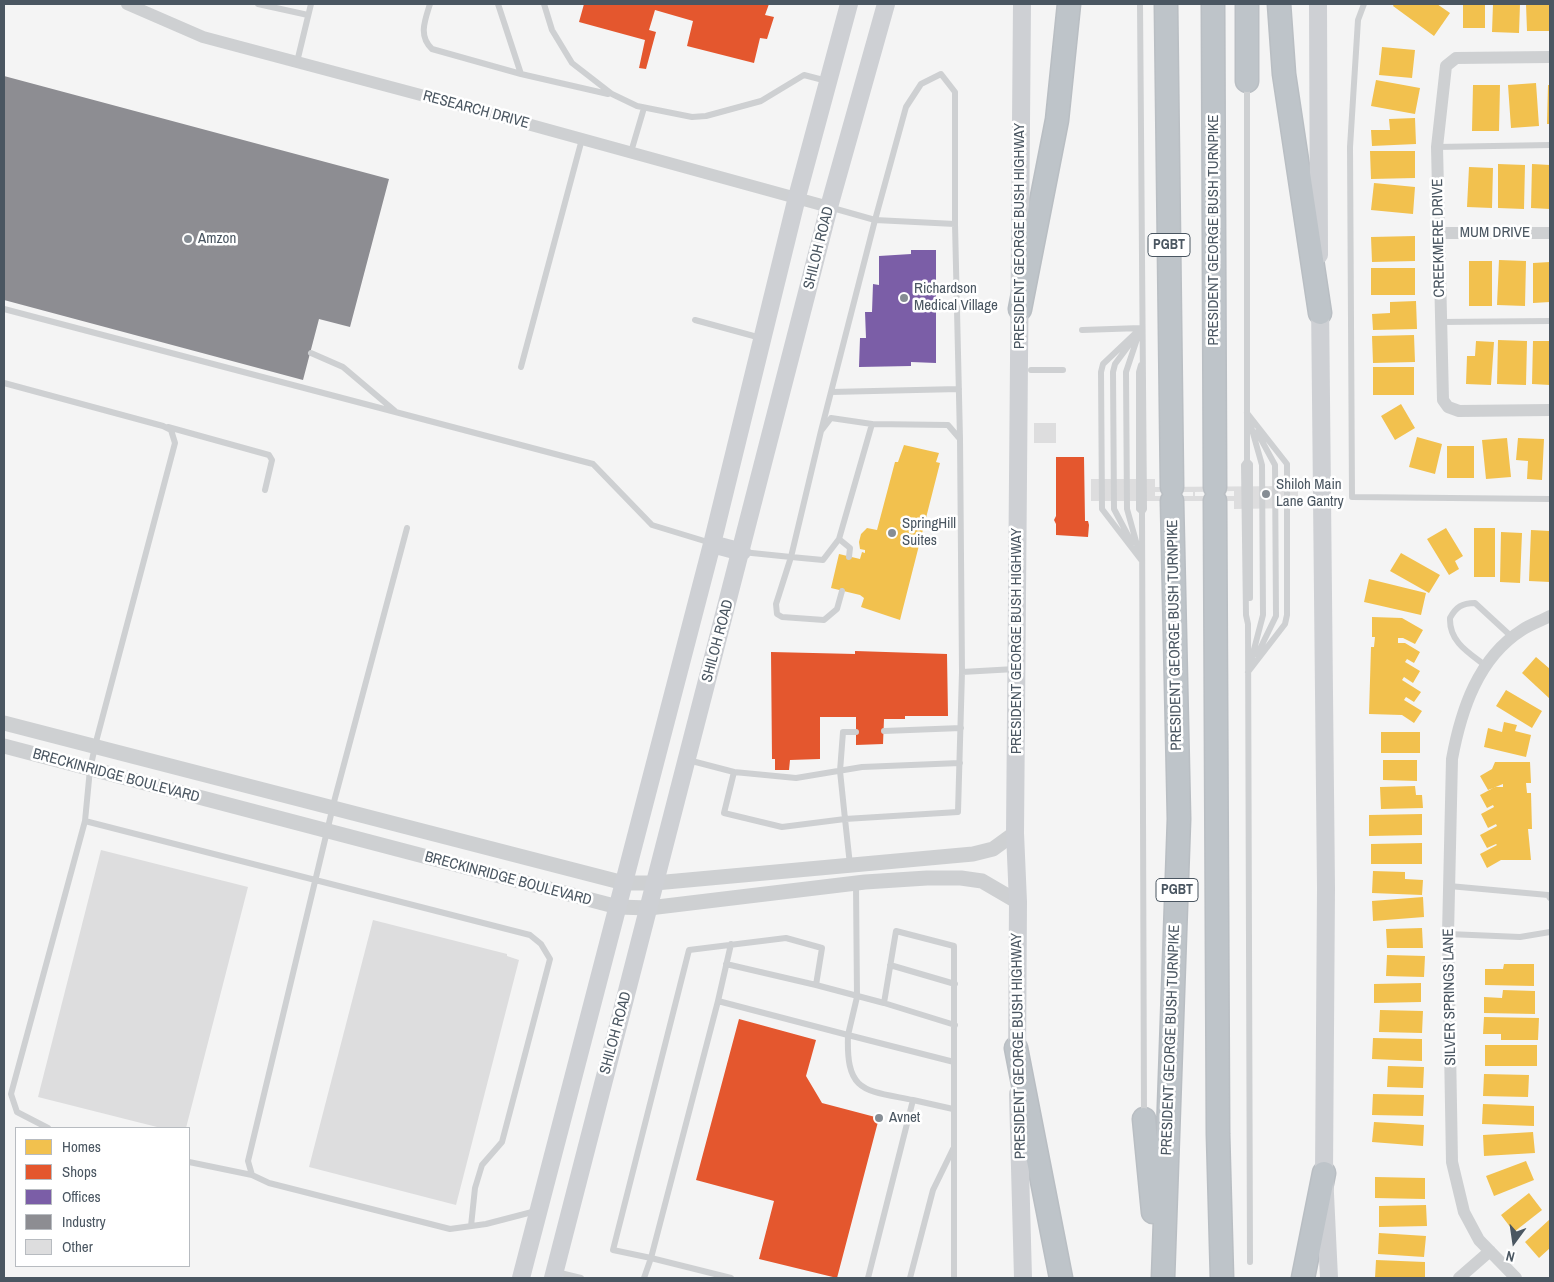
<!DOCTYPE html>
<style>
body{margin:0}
#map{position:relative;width:1554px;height:1282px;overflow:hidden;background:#f4f4f4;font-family:"Archivo Narrow",sans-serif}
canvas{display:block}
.frame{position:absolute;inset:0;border:5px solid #4a5661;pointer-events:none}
.legend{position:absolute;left:15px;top:1127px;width:175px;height:140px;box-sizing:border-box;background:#fff;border:1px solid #b7bbc0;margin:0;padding:6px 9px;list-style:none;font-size:15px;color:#4a5661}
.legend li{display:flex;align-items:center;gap:10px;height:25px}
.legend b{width:25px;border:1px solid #b7bbc0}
.north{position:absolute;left:1489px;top:1217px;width:50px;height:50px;-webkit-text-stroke:4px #fff;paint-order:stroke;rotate:194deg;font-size:14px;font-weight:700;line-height:20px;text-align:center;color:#4a5661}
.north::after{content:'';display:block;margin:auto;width:18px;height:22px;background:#4a5661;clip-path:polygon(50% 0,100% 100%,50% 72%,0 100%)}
</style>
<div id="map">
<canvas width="1554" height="1282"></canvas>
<div class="frame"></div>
<ul class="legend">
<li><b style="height:14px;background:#f2c14e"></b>Homes</li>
<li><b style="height:14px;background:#e4572e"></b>Shops</li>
<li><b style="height:14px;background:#7b5ea7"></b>Offices</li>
<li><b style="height:14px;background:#8d8d92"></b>Industry</li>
<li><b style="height:14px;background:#ddddde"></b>Other</li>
</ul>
<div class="north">N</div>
</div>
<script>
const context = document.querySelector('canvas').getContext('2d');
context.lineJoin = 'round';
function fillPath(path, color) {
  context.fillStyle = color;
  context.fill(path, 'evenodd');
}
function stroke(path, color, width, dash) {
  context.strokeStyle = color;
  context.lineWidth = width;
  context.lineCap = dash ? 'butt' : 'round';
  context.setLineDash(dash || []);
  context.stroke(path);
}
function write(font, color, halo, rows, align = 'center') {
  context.font = font + ' "Archivo Narrow",sans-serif';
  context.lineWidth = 5;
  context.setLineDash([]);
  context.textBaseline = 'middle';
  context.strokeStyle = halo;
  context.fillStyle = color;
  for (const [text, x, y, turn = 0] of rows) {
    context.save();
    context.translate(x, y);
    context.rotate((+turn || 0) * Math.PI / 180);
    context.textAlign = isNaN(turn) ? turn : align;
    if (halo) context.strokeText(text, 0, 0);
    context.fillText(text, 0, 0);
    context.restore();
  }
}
fillPath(new Path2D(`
 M1394,4H1437L1450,13L1434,36L1393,6Z
 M1463,4H1485V28H1463Z
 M1493,4H1520L1519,33L1492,32Z
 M1526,4H1550V31H1527Z
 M1382,47L1415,50L1412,78L1379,75Z
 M1376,80L1420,88L1415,114L1371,106Z
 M1536,83L1539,126L1511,128L1508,85Z
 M1473,85H1500L1499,131H1472Z
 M1548,85H1550V124H1547Z
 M1415,118L1416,144L1372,146L1371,130H1390L1389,119Z
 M1370,151H1415V178L1371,179Z
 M1498,164L1525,165L1524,209L1498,208Z
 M1532,164L1550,165V209L1531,208Z
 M1469,167L1493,168L1492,208L1467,207Z
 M1374,183L1415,187L1413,214L1371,210Z
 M1415,236V261L1372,262L1371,237Z
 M1499,260L1526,261L1525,306L1497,305Z
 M1469,261H1492V306H1469Z
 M1550,262V302L1533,303V263Z
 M1371,268H1415V295H1371Z
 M1416,301L1417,329L1373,330L1372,314L1390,313V302Z
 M1414,335L1415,362L1373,363L1372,336Z
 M1498,340L1527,341L1526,385L1497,384Z
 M1476,341L1494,342L1491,385L1466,384L1467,356H1475Z
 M1533,341H1550V385L1532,384Z
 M1373,367H1414V395H1373Z
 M1401,404L1415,428L1395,440L1381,416Z
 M1417,437L1442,444L1435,474L1409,467Z
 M1507,438L1511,477L1486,479L1482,440Z
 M1518,438L1544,439L1542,480L1527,479L1528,461L1516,460Z
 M904,445L939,453L936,462L940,463L900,620L861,607L864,598L860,595L831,588L839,554L860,559L862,552L865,553V550L860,549L859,542L861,534L867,528L877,530L895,462H898Z
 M1447,446H1474V478H1447Z
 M1446,528L1463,556L1455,561L1459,569L1449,575L1427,539Z
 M1474,528H1495V577H1474Z
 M1531,530L1550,531V582L1529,581Z
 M1501,532L1522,533L1520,583L1500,582Z
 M1401,553L1440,575L1429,593L1390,571Z
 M1369,579L1426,593L1421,615L1364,602Z
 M1372,617L1402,618L1423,630L1415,644L1403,638H1398V643H1405L1420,652L1414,663L1407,659L1405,662L1420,671L1413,683L1404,677L1402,680L1421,692L1414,702L1406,697L1404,700L1422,711L1414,723L1402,715L1369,714L1371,647H1374L1375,637H1372Z
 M1536,657L1550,669V699L1522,673Z
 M1506,690L1542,711L1532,728L1496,706Z
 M1504,722L1517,725L1515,731L1531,735L1526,757L1484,747L1488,728L1502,732Z
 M1381,732H1420V753H1381Z
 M1383,760H1417V781L1383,780Z
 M1495,762H1530L1531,783H1526L1527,793H1531L1532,829H1528L1531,860H1501L1487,868L1480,854L1497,845L1496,844L1487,848L1480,835L1497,826L1496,824L1488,828L1481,814L1494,807L1493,805L1487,808L1480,795L1495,787H1503V784L1488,790L1480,776L1492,769Z
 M1415,786L1416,795H1422L1423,808L1381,809L1380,787Z
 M1422,814V835L1369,836V815Z
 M1422,843V864H1371V844Z
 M1373,871L1405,872V879L1423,880L1422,895L1372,893Z
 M1423,897L1424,917L1373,921L1372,901Z
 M1422,928L1423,948H1387L1386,929Z
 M1387,955L1425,956L1424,977L1386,976Z
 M1504,964H1534V986L1485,985V969H1503Z
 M1421,983V1002L1374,1003V984Z
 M1503,990L1535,991V1014L1484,1013V997L1502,998Z
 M1380,1010L1423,1011L1422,1033L1379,1032Z
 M1484,1017L1539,1018L1538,1040H1501V1034H1483Z
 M1373,1038L1422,1039V1061L1372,1059Z
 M1485,1045H1537V1066H1485Z
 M1388,1066L1424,1067L1423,1088L1387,1087Z
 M1484,1074L1529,1075L1528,1097L1483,1096Z
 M1373,1094L1424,1095L1423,1116L1372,1115Z
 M1483,1104L1534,1106V1126L1482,1124Z
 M1374,1122L1424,1125L1423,1146L1372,1142Z
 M1533,1132L1535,1153L1484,1156L1483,1135Z
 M1526,1161L1534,1180L1494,1196L1486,1176Z
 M1375,1177L1425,1178V1199L1375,1198Z
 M1529,1193L1542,1210L1514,1232L1501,1215Z
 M1426,1205L1427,1226L1379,1227V1206Z
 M1550,1219V1248L1539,1258L1525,1242Z
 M1379,1233L1426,1236L1424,1257L1378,1254Z
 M1376,1260L1425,1262V1278H1375Z`), '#f2c14e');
fillPath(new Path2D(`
 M584,4H769L765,15L774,17L767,39L760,38L754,63L687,46L693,21L655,10L649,30L656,32L646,69L639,68L645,40L579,22Z
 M1056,457H1084L1085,521H1088L1089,525L1088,537L1056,535V524L1054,520L1056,516Z
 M855,651L947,654L948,716H905V719H884L883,744L856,745V717H820V759L790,760L789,770H775V759H772L771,652L855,654Z
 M739,1019L816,1040L806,1076L822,1103L879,1118L837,1278L759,1259L774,1201L696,1180Z`), '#e4572e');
fillPath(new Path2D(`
 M911,250H936V363L911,362V366L859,367L860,338H866L865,312H872L873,284L879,285V256L911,254Z`), '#7b5ea7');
fillPath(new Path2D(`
 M4,76L389,179L350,327L319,319L303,380L4,300Z`), '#8d8d92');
fillPath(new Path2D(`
 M1034,423H1056V443H1034Z
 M1091,479H1155V487L1298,486V508L1234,509V501H1091ZM1234,491V496H1195V492ZM1155,492H1193V496H1155Z
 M101,850L248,887L186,1128H161L38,1097Z
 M373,920L507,954V956L519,960L456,1205L309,1167Z`), '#ddddde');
const motorway = new Path2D(`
 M1166,4L1172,487
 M1213,4L1215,487
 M1279,4L1284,74L1320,313
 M1247,81V4
 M1020,309L1057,120L1069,4
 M1215,501L1218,1134L1222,1278
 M1016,1048L1061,1278
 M1144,1119L1153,1212
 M1163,1278L1179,819L1172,501
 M1303,1278L1324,1173`);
stroke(motorway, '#b9bec3', 25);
stroke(new Path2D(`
 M258,4L308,15
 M430,4C425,20 418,36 432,49L521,74L608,94
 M498,4L521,74
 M544,4L552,30L572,63L612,94L637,106L692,117L706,116L761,101L804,75L827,81
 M1140,4L1144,509L1142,512L1144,1116
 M1364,4L1358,20L1350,147L1352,497L1550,499
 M297,62L311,4
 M1247,85V461L1244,465L1246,615L1248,624L1250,1262
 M1437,147L1550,145
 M631,152L644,108
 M955,224L960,439
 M4,309L593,464L652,525L711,543
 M695,320L761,338
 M1440,322L1550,321
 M1141,328L1103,364L1101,372L1102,509L1142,561
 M1082,330L1141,328
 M1139,333L1126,372L1127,509L1139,552
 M1132,341L1115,364L1113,372L1114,509L1132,543
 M311,353L343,367L395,411
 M1141,365L1139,372V509L1142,512
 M521,367L582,139
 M1031,370H1063
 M4,383L163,426L171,430L175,443L97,738L90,769L85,821L11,1094L17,1112L48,1128
 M831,392L959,389
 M1247,413L1287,464V615L1285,624L1248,672
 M1249,419L1262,465L1263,615L1251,661
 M168,427L269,455L272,460L265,490
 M821,431L875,220L906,107L921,84L941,74L955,92V224L875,220L829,207
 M1247,461L1250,464V598
 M407,528L335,798L248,1161L252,1175L269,1183L450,1229L486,1224L536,1211
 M839,539L850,548L849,557
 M742,552L791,557L821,431L831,418L872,424L948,425L960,439L962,672
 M842,591L837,609L824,620L782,617L777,614L776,604L791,557L823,560L839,539L872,424
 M1257,655L1276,616L1275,465L1257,432
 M1486,666C1469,653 1449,642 1450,618C1456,607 1462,603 1475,603L1513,638
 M884,731L961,728
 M688,760L734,772L724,813L782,827L845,819L840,771L843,732H856
 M734,772L796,778L862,767L960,763
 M85,821L530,935L541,944L550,959L502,1142L482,1165L475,1188L471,1226
 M850,865L845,819L958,812L962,672L1015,669
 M1449,886L1548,895L1550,898
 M1448,934L1520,937L1550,932
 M726,964L816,985
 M890,965L955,984
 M718,1001L731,944
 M884,1003L955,1025
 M913,1100C864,1090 846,1093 848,1035L954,1062
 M189,1162L252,1175
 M556,1272L581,1278
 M644,1278L651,1258L613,1250L689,950L786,938L822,948L816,985L884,1003L896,931L954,946V1278
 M731,1278L651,1258L718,1001L848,1035L857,997L856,885
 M868,1278L913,1100L953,1109
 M910,1278L933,1190L953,1149`), '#ced0d2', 6);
stroke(new Path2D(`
 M127,4L203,37L462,106L829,207
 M1550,57L1456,58L1446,66L1437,147L1443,400L1448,407L1459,411L1550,410
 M1440,233H1550
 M1459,1278L1490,1251
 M1516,1278L1479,1240L1464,1212L1452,1162L1448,934L1452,759C1461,710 1478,658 1522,630C1531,624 1541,621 1550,616`), '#ced0d2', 12);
stroke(new Path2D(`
 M4,723L624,883H655L973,854L993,849L1015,833
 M4,746L618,907L649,908L865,882L927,878H961L982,881L1018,902`), '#ced0d2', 15);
stroke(new Path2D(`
 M1318,4L1319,255
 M1320,301L1326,888L1324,1173L1329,1278
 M712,544L742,552
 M1017,1060L1018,902L1015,833L1022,4
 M1018,1094L1023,1278
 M521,1278L712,544L797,197L849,4
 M553,1278L829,207L886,4`), '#ced0d4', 18);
stroke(motorway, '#bec4c9', 22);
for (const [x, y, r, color] of [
 [188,239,5,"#868d94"],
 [904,298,5,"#868d94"],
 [1266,494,5,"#868d94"],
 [892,533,5,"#868d94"],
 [879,1118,5,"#868d94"]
]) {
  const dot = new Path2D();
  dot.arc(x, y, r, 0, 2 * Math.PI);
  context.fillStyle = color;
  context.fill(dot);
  stroke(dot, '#fff', 2);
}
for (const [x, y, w] of [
 [1169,245,42],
 [1177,890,42]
]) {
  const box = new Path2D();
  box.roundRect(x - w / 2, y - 11.5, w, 23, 4);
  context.fillStyle = '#fff';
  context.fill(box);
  stroke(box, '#4a5661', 1);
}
write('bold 14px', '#4a5661', null, [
 ["PGBT",1169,245],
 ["PGBT",1177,890]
]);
write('15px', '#4a5661', '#fff', [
 ["RESEARCH DRIVE",476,110,15],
 ["PRESIDENT GEORGE BUSH TURNPIKE",1214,230,-90],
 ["MUM DRIVE",1495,233],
 ["PRESIDENT GEORGE BUSH HIGHWAY",1020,236,-90],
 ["CREEKMERE DRIVE",1439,238,-91],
 ["SHILOH ROAD",819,248,-76],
 ["PRESIDENT GEORGE BUSH TURNPIKE",1175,635,-91],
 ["SHILOH ROAD",718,641,-75],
 ["PRESIDENT GEORGE BUSH HIGHWAY",1017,641,-90],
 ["BRECKINRIDGE BOULEVARD",116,776,15],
 ["BRECKINRIDGE BOULEVARD",508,879,15],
 ["SILVER SPRINGS LANE",1450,997,-91],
 ["SHILOH ROAD",616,1033,-75],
 ["PRESIDENT GEORGE BUSH TURNPIKE",1171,1040,-88],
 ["PRESIDENT GEORGE BUSH HIGHWAY",1019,1046,-91]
]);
write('15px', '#4a5661', '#fff', [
 ["Amzon",198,239],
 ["Richardson",914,289],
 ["Medical Village",914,306],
 ["Shiloh Main",1276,485],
 ["Lane Gantry",1276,502],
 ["SpringHill",902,524],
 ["Suites",902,541],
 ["Avnet",889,1118]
], 'left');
</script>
